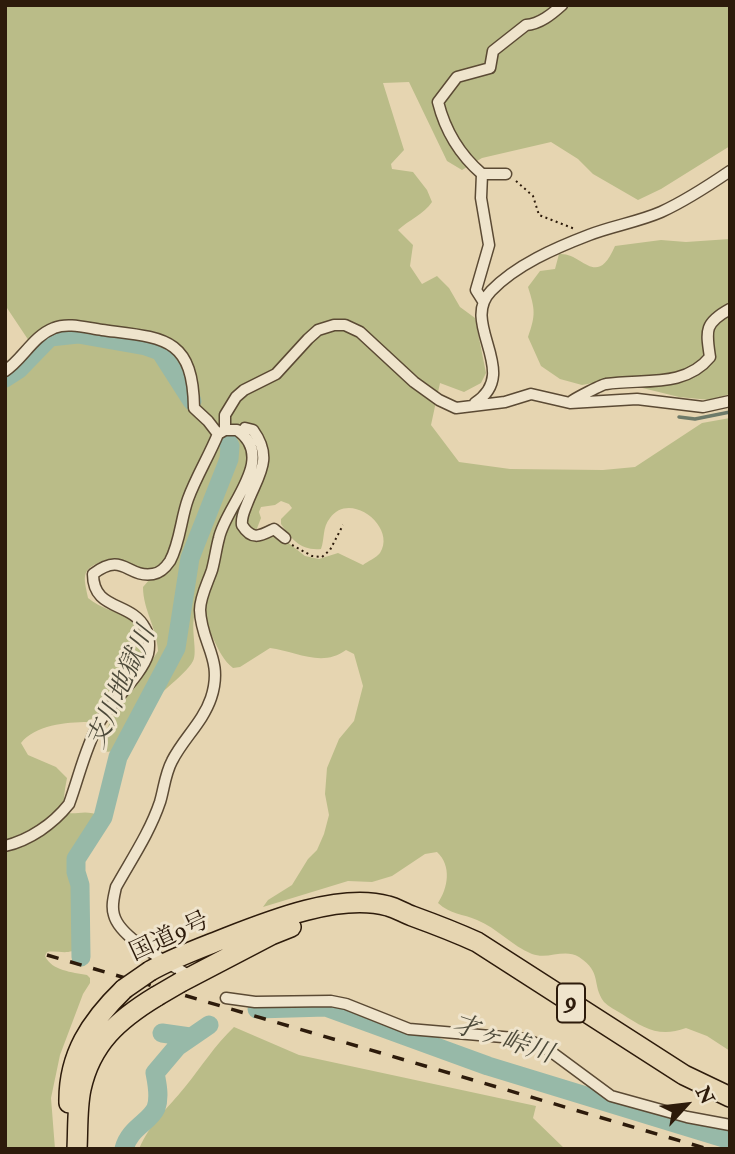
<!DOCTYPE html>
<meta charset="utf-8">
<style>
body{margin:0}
#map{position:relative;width:735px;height:1154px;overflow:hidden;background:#e6d5b1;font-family:"IM FELL Double Pica",serif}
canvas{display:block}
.frame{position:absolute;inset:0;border:7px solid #2d1b0b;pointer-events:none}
.north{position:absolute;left:651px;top:1070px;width:70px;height:70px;-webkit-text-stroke:5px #efe4cc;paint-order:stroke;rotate:63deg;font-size:19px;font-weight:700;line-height:28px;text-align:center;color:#2d1b0b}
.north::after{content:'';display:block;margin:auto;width:24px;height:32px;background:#2d1b0b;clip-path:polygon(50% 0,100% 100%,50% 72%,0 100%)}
</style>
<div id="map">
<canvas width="735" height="1154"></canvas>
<div class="frame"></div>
<div class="north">N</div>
</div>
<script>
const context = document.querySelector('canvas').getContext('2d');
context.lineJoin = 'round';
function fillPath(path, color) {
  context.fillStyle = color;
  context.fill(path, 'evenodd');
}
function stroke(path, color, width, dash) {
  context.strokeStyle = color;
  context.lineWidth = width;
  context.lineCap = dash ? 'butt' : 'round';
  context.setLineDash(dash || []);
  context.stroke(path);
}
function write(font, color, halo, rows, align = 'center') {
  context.font = font + ' "IM FELL Double Pica","Noto Serif JP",serif';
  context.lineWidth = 6;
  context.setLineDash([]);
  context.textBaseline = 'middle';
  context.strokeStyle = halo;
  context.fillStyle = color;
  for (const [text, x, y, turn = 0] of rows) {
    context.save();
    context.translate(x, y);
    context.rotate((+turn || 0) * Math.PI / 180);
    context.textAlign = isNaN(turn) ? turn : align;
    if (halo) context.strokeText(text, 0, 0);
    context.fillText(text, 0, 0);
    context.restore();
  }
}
fillPath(new Path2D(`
 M5,5H730V146L661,189L638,200L593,174L578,159L551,142L482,158L462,170L447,161L409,82L383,83L404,150L391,164L392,169L413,172L427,190L432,202C424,214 409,220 398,230L413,245L410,266L422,284L437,276L449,288L460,307L475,318L486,373L481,383L464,392L440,383L431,425L459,462L510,469L603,470L635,467L702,423L730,418V1051L707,1036L686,1028C659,1038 644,1028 622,1014C616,1010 609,1007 604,1002C591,984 603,973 579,957C564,948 548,960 532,954C512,946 497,928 477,920C463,914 450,914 438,903C448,888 452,866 437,852L425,854L392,876L372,882L348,881L263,907L268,900L292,885L308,859L317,850L324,834L329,815L325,794L327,768L339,739L354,721L363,686L354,654L346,650C322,668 295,651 270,648L240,667L233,668C214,653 214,627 195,613C190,628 198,652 193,661C185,676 151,699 138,716C128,728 123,757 103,751C100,721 142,678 158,651C157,628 143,610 143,587L150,579C136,563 116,553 96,564C91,566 86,570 85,576C84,582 87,592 88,598C102,609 113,610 128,618C139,625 146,637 143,651C141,660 105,702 97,714L88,722C66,722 35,725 21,743L28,755L56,767L67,778C56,834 76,803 100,816L71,863L77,887L78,947C70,956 58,950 47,952L45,956C52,971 72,972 87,975L90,978V983L83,994L60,1055L51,1098L55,1149H5V385C17,379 33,366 37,353L5,305ZM281,501L289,504L292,508L281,519V524C291,539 301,551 321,549C325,538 322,528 330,518C350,490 397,527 380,553C376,558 368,561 363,565L338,553L319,559L305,556L277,534L256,531L261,518L259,512L261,507L275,505Z
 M730,239V394L710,400L679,397L610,380L582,385L560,379L541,366L528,337C536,315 535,309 528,287L540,271L555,269L559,254C583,252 596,290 615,246L661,240L686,242Z
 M234,1027L299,1055L536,1106L533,1118L565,1149H139C150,1123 168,1108 185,1087C202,1066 215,1045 234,1027Z`), '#babc88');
stroke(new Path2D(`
 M679,417L695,419L730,412`), '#6d7a69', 3.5);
stroke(new Path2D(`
 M5,378L19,369L50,337L78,334L146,346L160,351L192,401
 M81,957L80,885L76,872V859L103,817L118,757L176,648L190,558L229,459L230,446L226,439
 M257,1009L326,1007L488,1066L730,1140
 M162,1033L190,1037
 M124,1149C129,1128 150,1122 156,1108C160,1097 157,1083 155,1073L177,1047L209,1025`), '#97b9a8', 19);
const minor = new Path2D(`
 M482,174L481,198L489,245L476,290L483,301
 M506,174H482C460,155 445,130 438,102L457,77L490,68L493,51L526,25C540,24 552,14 562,5
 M5,371C23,359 33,336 54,328C68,322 87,328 102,330C163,338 193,336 194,408L208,421L218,434
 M572,401C576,398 603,384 606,384C641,378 684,389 710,357C706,331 704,323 730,309
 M475,403C522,372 459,324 491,291C516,265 555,248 589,235C612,226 638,222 661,212C685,201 708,186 730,171
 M225,430V415L236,397L244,390L276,374L308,339L318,330L334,325H345L360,332L414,382L439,400L456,408L505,402L531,394L570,403L637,399L703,407L730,401
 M242,433L245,428L253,430C274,459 258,475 247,504C244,512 241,517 242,525C252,541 260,536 274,529L285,538
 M5,846C30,840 53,824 69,804C79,777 85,748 99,723C111,702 142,675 148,654C150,646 149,634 145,628C131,601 93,611 93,574C124,551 126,578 153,574C160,573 166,567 170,561C180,543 181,518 188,499C196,477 209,456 218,434L225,430H237C278,458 226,505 219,538C216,549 215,559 212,570C208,582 200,597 200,610C201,644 224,659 211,698C203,722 183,739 172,761C165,774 164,789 160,802C150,832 131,860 116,887C114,896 111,906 114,915C120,939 170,963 191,977
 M226,998L255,1002L331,1001L346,1004L409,1029L526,1039L546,1048L611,1096L687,1117L730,1125`);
const trunk = new Path2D(`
 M150,971C171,959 195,950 218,941C264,923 338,892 388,906C396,908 404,913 412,916C434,924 455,932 477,942L684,1075L730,1097
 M181,982L271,935L291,927
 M69,1103C68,1055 91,1021 124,989
 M77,1149C78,1130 77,1108 81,1089C91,1043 119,1019 157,996`);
stroke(minor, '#5b4a34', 13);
stroke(trunk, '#2d1b0b', 22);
stroke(new Path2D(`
 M516,181L533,196L539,215L575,229
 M292,545L312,556L322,557L330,550L343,525`), '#2d1b0b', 2, [2, 3.5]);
stroke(minor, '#efe4cc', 10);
stroke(trunk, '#e6d5b1', 19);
stroke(new Path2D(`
 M47,955L708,1149`), '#2d1b0b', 3.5, [12, 12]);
const trunkBridge = new Path2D(`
 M124,989L150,971
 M157,996L181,982`);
stroke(trunkBridge, '#2d1b0b', 22, []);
stroke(trunkBridge, '#e6d5b1', 19);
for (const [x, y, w] of [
 [571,1003,28]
]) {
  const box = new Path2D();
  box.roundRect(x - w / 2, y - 19.5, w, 39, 5);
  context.fillStyle = '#efe4cc';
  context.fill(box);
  stroke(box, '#2d1b0b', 2);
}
write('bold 23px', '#2d1b0b', null, [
 ["9",571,1003]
]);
write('24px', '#2d1b0b', '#efe4cc', [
 ["国道9号",170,938,-25]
]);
write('italic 26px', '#4d4a3a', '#efe4cc', [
 ["支川地獄川",123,688,-66],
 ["才ヶ峠川",502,1041,18]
]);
</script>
